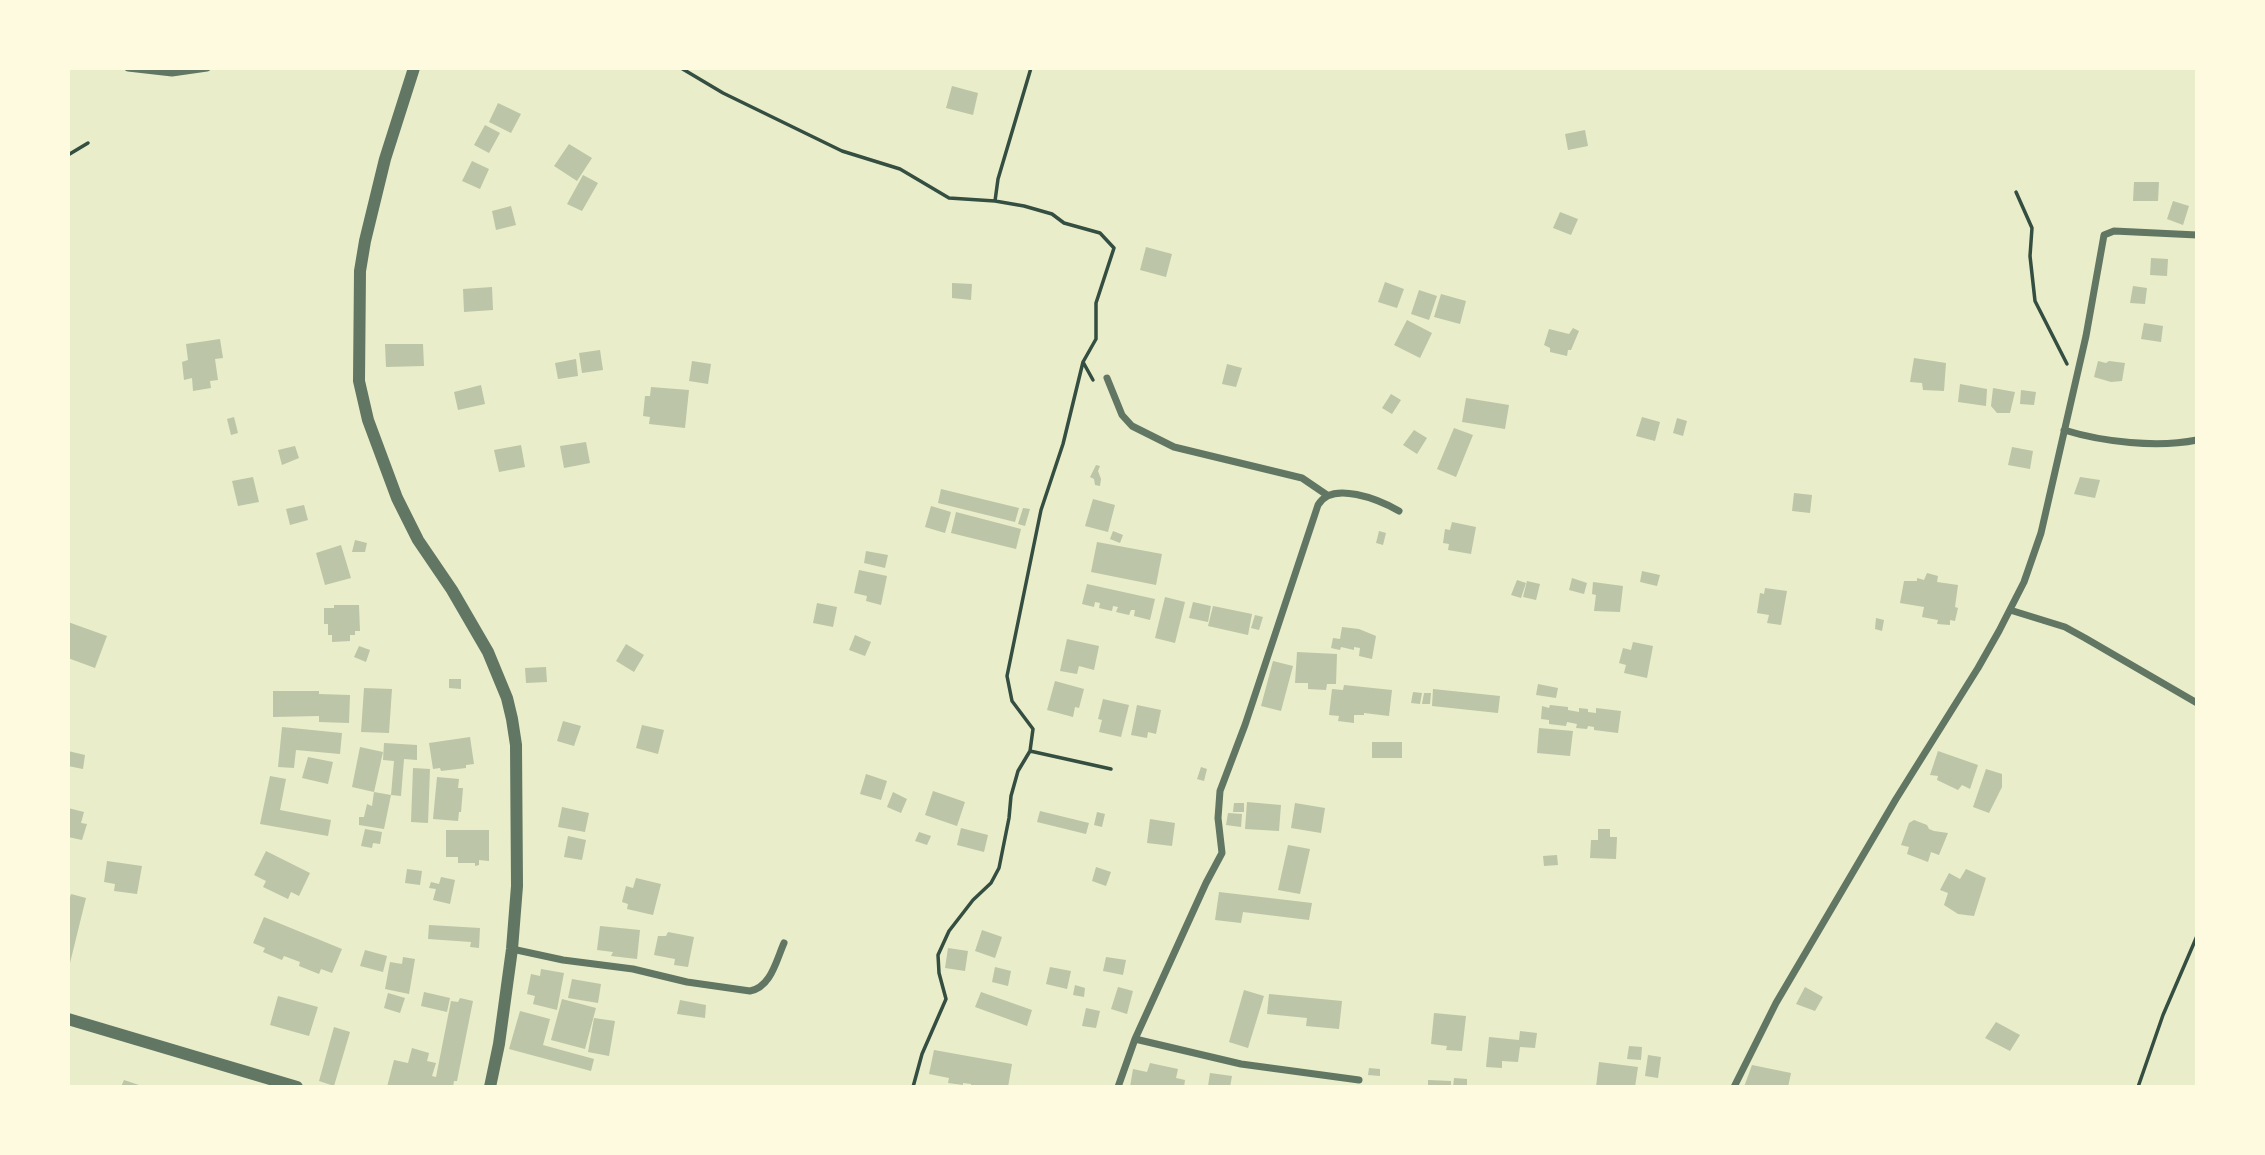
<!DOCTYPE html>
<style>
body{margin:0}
#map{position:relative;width:2265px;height:1155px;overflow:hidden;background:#e9edc9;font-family:Signika,sans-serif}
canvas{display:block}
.frame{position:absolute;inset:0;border:70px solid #fefae0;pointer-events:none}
</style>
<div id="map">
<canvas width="2265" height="1155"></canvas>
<div class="frame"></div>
</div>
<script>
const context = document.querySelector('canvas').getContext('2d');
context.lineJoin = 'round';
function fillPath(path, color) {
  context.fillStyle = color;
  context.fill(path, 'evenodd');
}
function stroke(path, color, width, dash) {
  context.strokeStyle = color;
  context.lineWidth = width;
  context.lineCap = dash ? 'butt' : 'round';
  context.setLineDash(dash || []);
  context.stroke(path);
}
fillPath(new Path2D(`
 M952,86L978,93L973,115L946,108Z
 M498,103L521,114L511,133L489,122Z
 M485,125L500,133L489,153L474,145Z
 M1585,130L1588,146L1568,150L1565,134Z
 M569,144L592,158L577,181L554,166Z
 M472,161L489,169L480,189L462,181Z
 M583,175L598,183L582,211L567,204Z
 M2134,182H2159L2158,201H2133Z
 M2173,201L2189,206L2183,225L2167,219Z
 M511,206L516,225L496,230L492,211Z
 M1560,212L1578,219L1571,235L1553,228Z
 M1146,247L1172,254L1166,277L1140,270Z
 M2151,258L2168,259L2167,276L2150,275Z
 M1385,282L1404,289L1397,308L1378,302Z
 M952,283L972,284L971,300L952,298Z
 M2133,286L2147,288L2145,304L2130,303Z
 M492,287L493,310L464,312L463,289Z
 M1419,290L1437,296L1429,320L1411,314Z
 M1441,294L1466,301L1460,324L1434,317Z
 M1407,320L1432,333L1420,358L1394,345Z
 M2144,323L2163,326L2161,342L2141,339Z
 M1573,328L1579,331L1571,350H1568L1567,356L1550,352V348L1544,345L1549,329L1569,334Z
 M220,339L223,358L215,359L218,380L210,381L211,388L193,391L192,378L184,380L182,362L188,360L186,344Z
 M385,344H423L424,366L386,367Z
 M600,350L603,370L582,373L579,353Z
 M1914,358L1946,363L1944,391L1923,390L1922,383L1910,382Z
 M576,359L578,376L558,379L555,363Z
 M692,361L711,364L708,384L689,381Z
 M2098,361L2106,363L2109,361L2125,363L2122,381L2111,382L2094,377Z
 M1227,364L1242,368L1236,387L1222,384Z
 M1960,384L1987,389L1986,406L1958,402Z
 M481,385L485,404L458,410L454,392Z
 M651,387L689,390L685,428L649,424L650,417L643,416L645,396H650Z
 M1993,388L2015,392L2010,413H1997L1991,406Z
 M2021,390L2036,392L2034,405L2020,404Z
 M1391,394L1401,400L1392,414L1382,408Z
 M1466,398L1509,405L1505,429L1462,422Z
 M234,417L238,433L231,435L227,419Z
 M1642,417L1660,422L1655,441L1636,436Z
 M1677,418L1687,421L1683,436L1673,433Z
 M1454,428L1473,435L1456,477L1437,469Z
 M1414,430L1427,438L1417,454L1403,445Z
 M586,442L590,463L564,468L560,446Z
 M521,445L525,467L499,472L494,450Z
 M295,446L299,458L282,465L278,450Z
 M2012,447L2033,451L2030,469L2008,465Z
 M1096,465L1100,466L1098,471L1101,479L1100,486L1095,485L1094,479L1090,477Z
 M253,477L259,502L238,506L232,481Z
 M2080,477L2100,480L2095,498L2074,494Z
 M941,489L1019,508L1015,522L938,503Z
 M1794,493L1812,495L1810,513L1792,511Z
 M1093,499L1115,505L1108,532L1085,526Z
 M304,505L308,520L290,525L286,509Z
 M931,506L951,512L945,533L925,527Z
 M1023,508L1030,509L1025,526L1018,524Z
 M956,512L1021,529L1016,549L951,533Z
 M1452,522L1476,527L1471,554L1448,550L1449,544L1443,543L1445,529L1450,530Z
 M1113,531L1123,535L1120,543L1110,539Z
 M1379,531L1386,533L1383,545L1376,543Z
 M355,540L367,543L365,552H352Z
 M1097,542L1162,554L1156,585L1091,572Z
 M341,545L351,578L325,585L316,553Z
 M866,551L888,555L885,568L864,563Z
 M859,570L887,576L881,605L866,601L867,596L854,593Z
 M1642,571L1660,575L1657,586L1640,582Z
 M1927,573L1938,576L1937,582L1958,585L1955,607L1958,608L1955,621L1950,620V625L1937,624L1938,620L1922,617L1924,607L1900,603L1904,581H1917V578L1924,580Z
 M1572,578L1587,583L1584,594L1569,590Z
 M1517,580L1526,583L1521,598L1511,595Z
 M1527,581L1540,584L1536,600L1523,597Z
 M1593,582L1623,586L1620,612L1594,611L1596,595L1592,594Z
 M1087,584L1155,599L1150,620L1134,616L1135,610H1131L1129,615L1116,612L1118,607L1113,606L1112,611L1099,608L1100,603L1095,602L1094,607L1082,604Z
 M1765,588L1787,591L1781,625L1767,623L1769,615L1757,613L1760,593L1764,594Z
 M1165,597L1185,602L1175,643L1155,638Z
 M1193,602L1211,606L1208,622L1189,618Z
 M817,603L837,607L833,627L813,623Z
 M334,605H359L360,631H355V635H350V641L332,642V635H328V624H324V608H334Z
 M1213,606L1252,614L1248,635L1208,626Z
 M1255,615L1263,617L1259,630L1251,628Z
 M1876,618L1884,620L1882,631L1875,629Z
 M68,622L107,636L95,668L68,658Z
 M1342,627L1359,629L1376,636L1372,659L1359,656L1360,648L1354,647V650L1341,647L1340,650L1331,648L1333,638L1340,639Z
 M855,635L871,642L865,656L849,650Z
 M1067,639L1099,646L1094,670L1079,666L1077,674L1060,671Z
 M1633,642L1653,646L1647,678L1624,673L1626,665L1619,663L1623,648L1631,650Z
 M626,644L644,655L634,672L616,661Z
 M359,646L370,650L366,662L354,657Z
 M1297,652L1337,654L1336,684H1327L1326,690L1308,689V683H1295Z
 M1273,661L1293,666L1281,711L1261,706Z
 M546,667L547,682L526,683L525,668Z
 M449,679H461V689L449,688Z
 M1055,681L1084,689L1079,708L1075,707L1073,717L1047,710Z
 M1538,684L1558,688L1556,698L1536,695Z
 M1344,685L1392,690L1389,716L1364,713V715H1354V723L1338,721L1339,716L1329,715L1332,689L1343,690Z
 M364,688L392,689L389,733L361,732Z
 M1433,689L1500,696L1498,713L1432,706Z
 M273,691H319V694L350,695L349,723L319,722V716L273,717Z
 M1413,692L1422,693L1420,704L1411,703Z
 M1424,693H1431L1430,704H1422Z
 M1103,699L1129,705L1121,737L1099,732L1102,720L1098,719Z
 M1137,705L1161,710L1156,734L1148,732L1147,738L1131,735Z
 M1550,705L1568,707V710L1579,712V708L1588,709V712L1596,713V708L1621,711L1618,733L1594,730V727L1588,726L1587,729L1576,728L1577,724L1567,722L1566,726L1549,724V720L1541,719L1542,706L1549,708Z
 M563,721L581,726L574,746L557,741Z
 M642,725L664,730L658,754L636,748Z
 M282,727L342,733L340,754L296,750L294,768L278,767Z
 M1539,728L1573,731L1570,756L1537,753Z
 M470,737L474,764L466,765V768L441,771L440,768L433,769L429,743Z
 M1372,742H1402V758H1372Z
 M384,743L417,745V760L404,759L401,796L391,795L384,829L359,825V817H364L367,804L372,806L374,792L391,795L394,761L383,760Z
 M360,747L383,752L374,792L352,787Z
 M68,751L85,755L83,769L68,766Z
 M1938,751L1978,765L1970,789L1962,785L1958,790L1937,780L1938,776L1930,775Z
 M308,757L333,762L328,784L302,778Z
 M1201,767L1207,769L1204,781L1197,779Z
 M413,768L430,769L428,823L411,822Z
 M1986,769L2002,774V787L1989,813L1973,807Z
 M866,774L887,781L881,800L860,794Z
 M270,776L286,779L280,810L331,820L328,836L260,824Z
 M437,777L459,779L458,788H463L461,812H459L458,821L433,819Z
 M933,791L965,802L957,826L925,815Z
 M893,792L907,799L901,813L887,807Z
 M1247,802L1281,805L1279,831L1245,829Z
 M1234,803H1244V812H1233Z
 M1295,803L1325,808L1321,833L1291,828Z
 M562,807L589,813L585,832L558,827Z
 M68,808L84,812L81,823L87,824L82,840L68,837Z
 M1040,811L1089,823L1086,834L1037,822Z
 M1097,812L1105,814L1102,827L1094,825Z
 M1228,813L1242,814L1241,827L1226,825Z
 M1150,819L1175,823L1172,846L1147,843Z
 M1914,820L1927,825L1929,829L1934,831L1948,833L1939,855L1931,852L1928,862L1907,854L1909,847L1901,845L1909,823Z
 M961,828L988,835L984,852L957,845Z
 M365,829L382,832L380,844L373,843L372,848L361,846Z
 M1598,829H1610V837H1617L1616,859L1590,858L1591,840H1598Z
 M446,830H489V861L479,860V865L475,866V863H458V857H446Z
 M919,832L931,836L927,845L915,841Z
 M568,836L586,840L582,860L564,857Z
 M1288,845L1310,849L1300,894L1278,890Z
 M266,851L310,873L299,896L291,892L288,899L263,887L266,881L254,875Z
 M1557,855L1558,865L1544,866L1543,856Z
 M107,861L142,866L137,894L114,891L115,884L104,882Z
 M1096,867L1111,872L1106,886L1092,881Z
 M407,869L422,871L420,885L405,883Z
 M1966,869L1986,878L1974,916L1958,914L1944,905L1948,893L1940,890L1949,873L1960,879Z
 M441,877L455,880L450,904L433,900L436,889L429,888L431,882L439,884Z
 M636,878L661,884L653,915L627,909L628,904L622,902L626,886L633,888Z
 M1219,892L1312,903L1309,920L1243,912L1241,923L1215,920Z
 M71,894L86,898L69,967L68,904Z
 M264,917L342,949L332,973L321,969L319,974L299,966L300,962L284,956L282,960L263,952L265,948L253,943Z
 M429,925L480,928L479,948L470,947L471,942L428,939Z
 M600,926L640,930L637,959L611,956L613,952L597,950Z
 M982,930L1002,937L995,958L975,951Z
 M668,932L694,937L688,967L674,965L675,959L654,955L658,936H666Z
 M948,948L968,951L965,971L945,968Z
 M365,950L387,956L383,972L360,966Z
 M403,957L415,959L409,994L385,989L390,962L402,964Z
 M1106,957L1126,960L1123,975L1103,971Z
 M995,967L1011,971L1008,986L992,982Z
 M1050,967L1071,971L1067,989L1046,984Z
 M541,969L564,973L557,1010L533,1004L535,996L527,994L531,974L540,976Z
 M572,979L601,984L598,1003L568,998Z
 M1075,985L1085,988L1084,997L1073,995Z
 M1118,987L1133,991L1127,1014L1111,1009Z
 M1805,987L1823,997L1815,1011L1796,1004Z
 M1244,990L1264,996L1248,1048L1229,1042Z
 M424,992L450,998L447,1012L421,1006Z
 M981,992L1032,1010L1027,1026L975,1007Z
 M388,993L405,998L400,1013L384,1008Z
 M1269,994L1342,1001L1339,1029L1306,1026L1307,1018L1267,1014Z
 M278,996L318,1007L309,1036L270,1025Z
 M460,998L473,1001L457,1081H454L453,1087H387L394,1060L408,1063L412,1048L429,1053L427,1061L436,1063L432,1076L436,1077L451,1001L458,1002Z
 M562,999L596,1008L585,1049L551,1040Z
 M680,1000L706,1005L705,1018L677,1014Z
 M1086,1008L1100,1011L1096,1028L1082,1026Z
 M520,1011L550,1019L543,1045L594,1059L591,1071L509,1049Z
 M1434,1013L1466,1016L1462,1051L1446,1050L1447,1046L1431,1044Z
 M594,1018L615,1021L609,1056L588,1052Z
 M1996,1022L2020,1035L2010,1051L1985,1038Z
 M334,1027L350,1032L334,1086L319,1081Z
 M1520,1031L1537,1033L1535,1048L1520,1047L1518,1062L1502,1061V1068L1486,1067L1489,1037L1519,1040Z
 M1629,1046L1642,1047L1641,1060L1627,1059Z
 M934,1050L1012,1064L1008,1087H971V1084L963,1083V1085L948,1083L949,1078L929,1074Z
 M1648,1055L1661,1057L1658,1078L1645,1076Z
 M1599,1062L1638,1067L1635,1087H1596Z
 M1150,1063L1178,1069L1176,1078L1185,1080L1184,1087H1130L1133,1069L1147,1072Z
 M1752,1065L1791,1073L1788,1087H1744Z
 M1369,1068L1380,1069V1076L1368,1075Z
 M1210,1073L1232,1076L1230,1087L1208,1086Z
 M1454,1078L1467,1079V1087H1453Z
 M124,1080L142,1086V1087H121Z
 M1428,1080L1451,1081V1087H1428Z`), '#bcc5a7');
stroke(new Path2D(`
 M681,68L723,93L842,151L900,169L949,198L995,201L1024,206L1052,214L1064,223L1100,233L1114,248L1096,303V339L1083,362L1093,380
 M68,155L88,143
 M2016,192L2032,228L2030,256L2035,301L2067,364
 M995,201L998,179L1031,68
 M1083,362L1063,444L1041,510L1007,676L1012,701L1033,729L1030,751L1111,769
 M913,1087L922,1054L946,999L939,973L938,955L949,931L973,900L991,883L999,868L1009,818L1011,796L1018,771L1030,751
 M2138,1087L2163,1015L2197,936`), '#344e41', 3.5);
stroke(new Path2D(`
 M128,68L172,73L207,68
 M1107,378L1122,415L1132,426L1174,447L1302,478L1327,495
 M2064,430C2103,442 2157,448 2197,440
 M2010,610L2065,627L2085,638L2197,703
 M512,949L563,960L633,969L687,982L750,991C771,987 776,961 784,943
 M1135,1039L1241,1064L1359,1080
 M1118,1087L1135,1039L1206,883L1222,853L1218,818L1220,791L1245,725L1318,505C1332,480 1380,500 1399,511
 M1734,1087L1776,1003L1896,799L1978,668L1999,631L2024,582L2041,533L2086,336L2104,235L2114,231L2197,235`), '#617663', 7);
stroke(new Path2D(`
 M414,68L385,159L365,241L360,271L359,381L368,420L397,498L418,540L452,590L488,652L507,698L512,719L516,745L517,886L512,949L499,1044L490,1087
 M68,1019L297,1087`), '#617663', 12);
</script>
